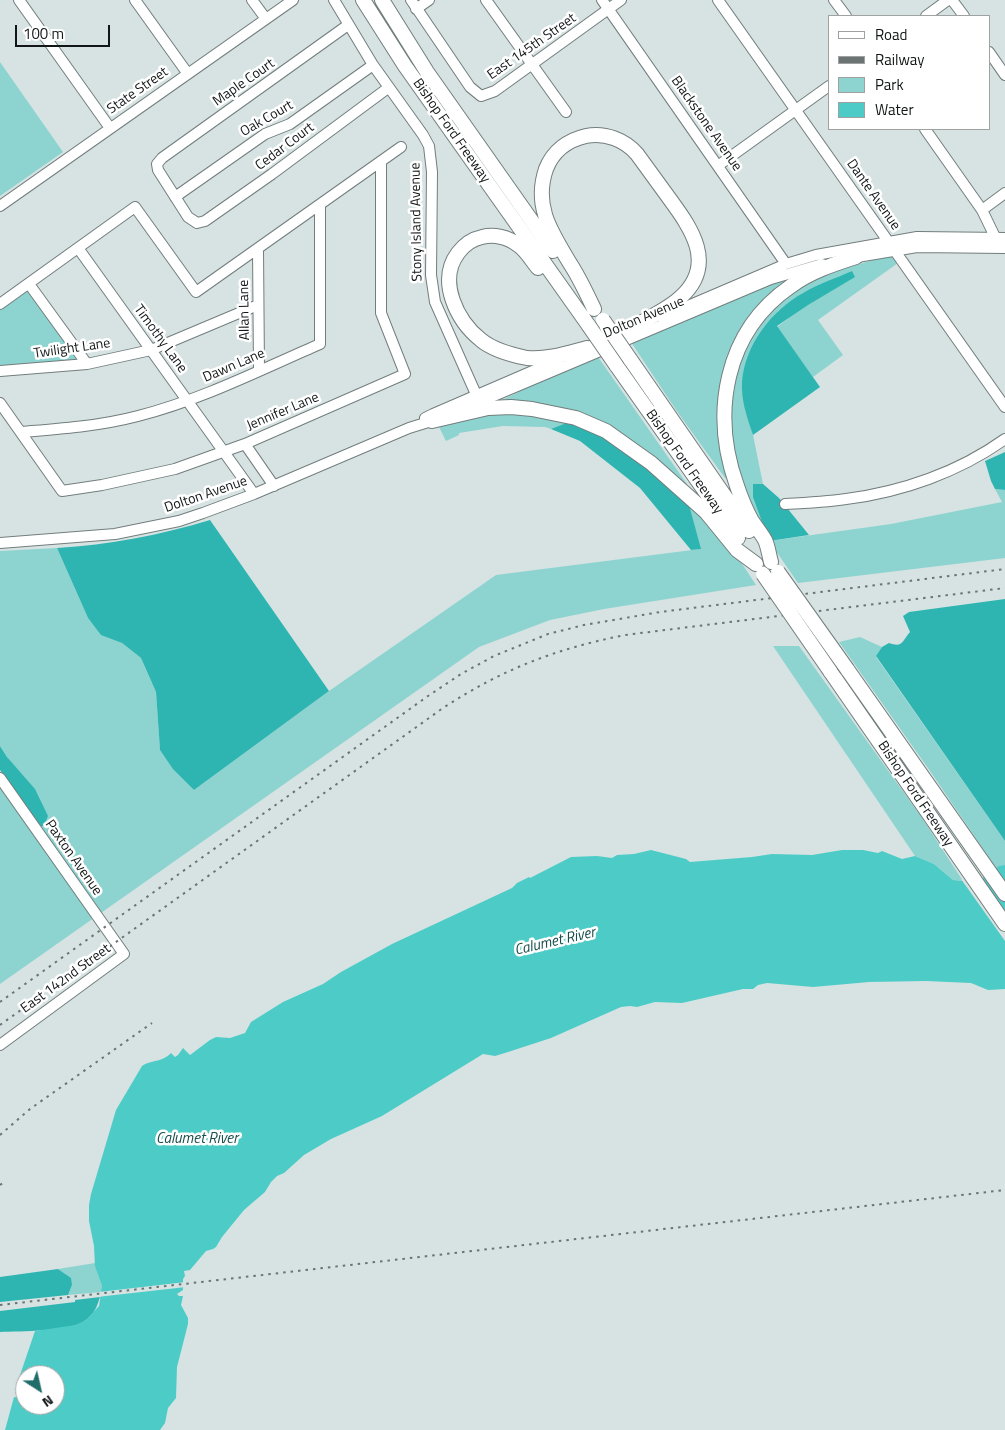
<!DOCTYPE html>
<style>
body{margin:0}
#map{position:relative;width:1005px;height:1430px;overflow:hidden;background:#d6e3e2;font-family:"Titillium Web",sans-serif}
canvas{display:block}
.legend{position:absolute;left:828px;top:15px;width:162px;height:115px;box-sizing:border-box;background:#fff;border:1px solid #a0a2a2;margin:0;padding:6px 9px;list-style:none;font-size:15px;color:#121616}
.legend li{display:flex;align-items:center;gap:10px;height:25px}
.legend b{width:25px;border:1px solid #a0a2a2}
.north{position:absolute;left:15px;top:1365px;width:50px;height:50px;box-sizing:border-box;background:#fff;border:1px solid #a0a2a2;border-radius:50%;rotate:145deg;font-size:14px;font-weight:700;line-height:20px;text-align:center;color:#121616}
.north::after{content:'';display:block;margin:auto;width:18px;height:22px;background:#216d6a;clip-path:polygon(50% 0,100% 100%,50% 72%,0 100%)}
.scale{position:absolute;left:15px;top:25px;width:95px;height:22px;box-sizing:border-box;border:2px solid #121616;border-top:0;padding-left:6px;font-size:15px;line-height:18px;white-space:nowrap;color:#121616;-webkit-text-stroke:4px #fff;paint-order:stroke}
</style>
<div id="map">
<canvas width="1005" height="1430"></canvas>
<ul class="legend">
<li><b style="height:6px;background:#fff"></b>Road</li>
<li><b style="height:6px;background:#6b7373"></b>Railway</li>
<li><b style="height:14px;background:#8dd4d0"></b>Park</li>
<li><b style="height:14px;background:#4dccc7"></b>Water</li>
</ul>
<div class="north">N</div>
<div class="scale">100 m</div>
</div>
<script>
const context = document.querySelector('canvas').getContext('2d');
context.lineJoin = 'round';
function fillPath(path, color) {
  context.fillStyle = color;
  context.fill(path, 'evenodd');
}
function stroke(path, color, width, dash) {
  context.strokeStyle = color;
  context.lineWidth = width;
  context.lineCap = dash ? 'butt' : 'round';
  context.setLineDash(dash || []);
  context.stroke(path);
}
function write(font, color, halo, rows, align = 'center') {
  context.font = font + ' "Titillium Web",sans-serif';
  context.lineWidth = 5;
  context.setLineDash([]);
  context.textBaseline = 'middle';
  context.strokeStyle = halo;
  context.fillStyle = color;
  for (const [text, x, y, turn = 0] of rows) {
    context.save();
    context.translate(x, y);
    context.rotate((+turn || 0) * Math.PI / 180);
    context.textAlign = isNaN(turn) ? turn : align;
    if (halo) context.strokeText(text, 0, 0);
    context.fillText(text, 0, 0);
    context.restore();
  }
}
fillPath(new Path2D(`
 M0,62L63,152L0,196Z
 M885,255L893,256L898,263L818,320L843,355L813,377L777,327L852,271L803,293L778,311L745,410L753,435L763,484H753L769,541L891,524L1002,502L995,489L1005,490V558L798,583L769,541L745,496L736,471L728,405L741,351L772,308L807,283L826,274L873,260Z
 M802,273L733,347L729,477L725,478L676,410L631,342L773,283Z
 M29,290L77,358L76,361L0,366V309Z
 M598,357L687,484L684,485L623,436L500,401L549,377Z
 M524,412L571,421L551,429L545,427L503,426L459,433V435L446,441L439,427L440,424L485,413Z
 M688,501L735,553L756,585L604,609L550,620L479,647L0,984V784L39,826L7,757L0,746V551L57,548L88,618L101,634L122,643L141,658L156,692L160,750L194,790L329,691L496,575L700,549Z
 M860,637L882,647L876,657L1005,841V865L996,868L930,771L839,642Z
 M773,646H799L922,818L963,881L953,880L934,864L915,856Z
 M95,1263L102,1286V1292L68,1295L72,1285L65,1274L58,1269Z`), '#8dd4d0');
fillPath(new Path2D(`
 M852,271L855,277L808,305L777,326L820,387L753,435C747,418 741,400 742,382C745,345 771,311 803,293C818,284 836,278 852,271Z
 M571,421L608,438L688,501L701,549L691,550L640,488L580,441L551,429Z
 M1005,452V490L995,489L991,481L985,461Z
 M753,484H763L779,498L809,535L769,541L753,497Z
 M210,520L329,691L194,790L173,769L160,750L156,692L141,658L122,643L101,635L88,618L57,548C109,545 160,535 210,520Z
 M1005,599V841L876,656L882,647L889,643C903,648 902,641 910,632L903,616L909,612Z
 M0,746L7,757L35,789L48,816L44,826H39L0,770Z
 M58,1269L71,1278L72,1285L68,1295L0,1302V1277Z
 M100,1297C97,1306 95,1313 86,1320C72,1332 19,1331 0,1332V1311L75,1302V1300Z`), '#2fb5b1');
fillPath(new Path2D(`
 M651,850L686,859L690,862L752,857L772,854L812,855L842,850H863L878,853L882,851L902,859L915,856L934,864L953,880L963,881L966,885L980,880L999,866L1005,865V989L988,990L971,983L926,981L869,982L813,987L767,983L758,985L753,989H743L682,1003L655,1002L637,1007L630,1006L621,1007L551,1038L508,1052L495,1056L483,1054L382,1116L331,1139L304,1155L284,1173L277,1176L271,1182L265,1192L244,1210L222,1237L216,1247L213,1249L206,1251L190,1270L184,1271L185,1276L183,1279V1290L177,1294L179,1296H183L181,1305L188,1318V1324L177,1367L176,1398L168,1408L165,1423L160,1430H5L14,1397L25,1399V1405H55V1375H25V1386L18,1381L35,1331L76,1325L86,1320L99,1306L102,1286L95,1266L94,1246L89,1221V1205L91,1194L116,1110L142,1066C153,1059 161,1063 171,1053L175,1057L178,1055L183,1048L190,1055L210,1040L216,1037L230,1038L245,1033L251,1022L283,1002L323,984L341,972L392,944L512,888L517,883L529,877L530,878L571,857L597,856L612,858L617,855L634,854Z`), '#4dccc7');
fillPath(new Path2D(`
 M964,878L1005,913V941L961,879Z
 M186,1282V1287L97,1297L99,1292Z`), '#d6e3e2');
const minor = new Path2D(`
 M19,0L110,128
 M135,0L188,74
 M252,0L266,19
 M334,0L373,65L423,135L429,146L432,172L431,275L435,302L479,401
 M411,0L470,87L481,96L495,91L621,0
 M486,0L566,112
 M602,0L786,264
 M718,0L1005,407
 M834,0L846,16
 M952,0L964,16
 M416,9L429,0
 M926,16L948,0
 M348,25L162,158L157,164L158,170L188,217L197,223L205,221L272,174L388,88
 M989,52L1005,75
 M925,129L982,210L997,241
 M719,165L829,86
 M175,197L265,134L290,124L373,65
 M0,206L293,0
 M982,210L1005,193
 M78,248L254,494
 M258,249L259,370
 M851,258L917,247L1005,248
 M29,284L87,364
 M0,304L135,207L196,292L401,147
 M662,317L786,264L816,255L917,237L1005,238
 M581,350L634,328
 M0,371L87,364L151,350L258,305
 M0,403L62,491L102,485L175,469L245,444L405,374L381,313V162
 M463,409L771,279L822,264
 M425,418L433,414L558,360
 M21,432C60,429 100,426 138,416C201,400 260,370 320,344V206
 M245,444L274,486
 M785,504C806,503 826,502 846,499C902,492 959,472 1005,439
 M0,543L115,534L179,521L203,513L254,494L409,428L438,419
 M0,778L124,954L0,1045`);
const highway = new Path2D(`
 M363,0L405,66L589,326
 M382,0L427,72L553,251
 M538,268C532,261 526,250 518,245C508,237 494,234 482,237C472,239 464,245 458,253C437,281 457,321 481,340C493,350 512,355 527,358C547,360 568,353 587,348
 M594,309C587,294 580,279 571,265C552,233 533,207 546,169C553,151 568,140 586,136C605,132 625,140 637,154C648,169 658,183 669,198C691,228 717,264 681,297C669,309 644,320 629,330
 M630,359L749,531
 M616,365L738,538
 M432,421L488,408L511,407L532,409L576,418L606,431L651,463L706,512L737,550L756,564
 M771,562C769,555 768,546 765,540C761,533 756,527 752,521C746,510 741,498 737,486C711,414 724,332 791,286C810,272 834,264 856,257
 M847,669L1005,894
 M830,671L1005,924`);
stroke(minor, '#727e7d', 12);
stroke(highway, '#727e7d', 16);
stroke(minor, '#fff', 10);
stroke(highway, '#fff', 14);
stroke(new Path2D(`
 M0,1002L428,696L461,674L494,656L548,634L584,625L660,612L1005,569
 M0,1025L443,708C503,669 555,649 625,635L1005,588
 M0,1135L30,1109L152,1023
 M0,1185L3,1183
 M0,1305L1005,1190`), '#6b7373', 2, [2.5, 5]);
const highwayBridge = new Path2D(`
 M603,320L630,359
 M589,326L616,365
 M778,572L847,669
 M763,574L830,671`);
stroke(highwayBridge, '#727e7d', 16, []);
stroke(highwayBridge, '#fff', 14);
write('14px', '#121616', '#fff', [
 ["East 145th Street",532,47,-35],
 ["Maple Court",244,83,-35],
 ["State Street",138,91,-35],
 ["Oak Court",267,119,-30],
 ["Blackstone Avenue",706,124,55],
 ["Bishop Ford Freeway",451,131,55],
 ["Cedar Court",285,147,-37],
 ["Dante Avenue",873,195,55],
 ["Stony Island Avenue",417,222,-91],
 ["Allan Lane",245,310,-91],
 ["Dolton Avenue",644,318,-23],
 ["Timothy Lane",160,339,54],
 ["Twilight Lane",72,349,-8],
 ["Dawn Lane",234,366,-23],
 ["Jennifer Lane",283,412,-23],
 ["Bishop Ford Freeway",684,462,55],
 ["Dolton Avenue",206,495,-19],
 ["Bishop Ford Freeway",915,794,56],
 ["Paxton Avenue",73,858,55],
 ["East 142nd Street",66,979,-36]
]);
write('italic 15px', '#174e4c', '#fff', [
 ["Calumet River",555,942,-13],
 ["Calumet River",197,1139]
]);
</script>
